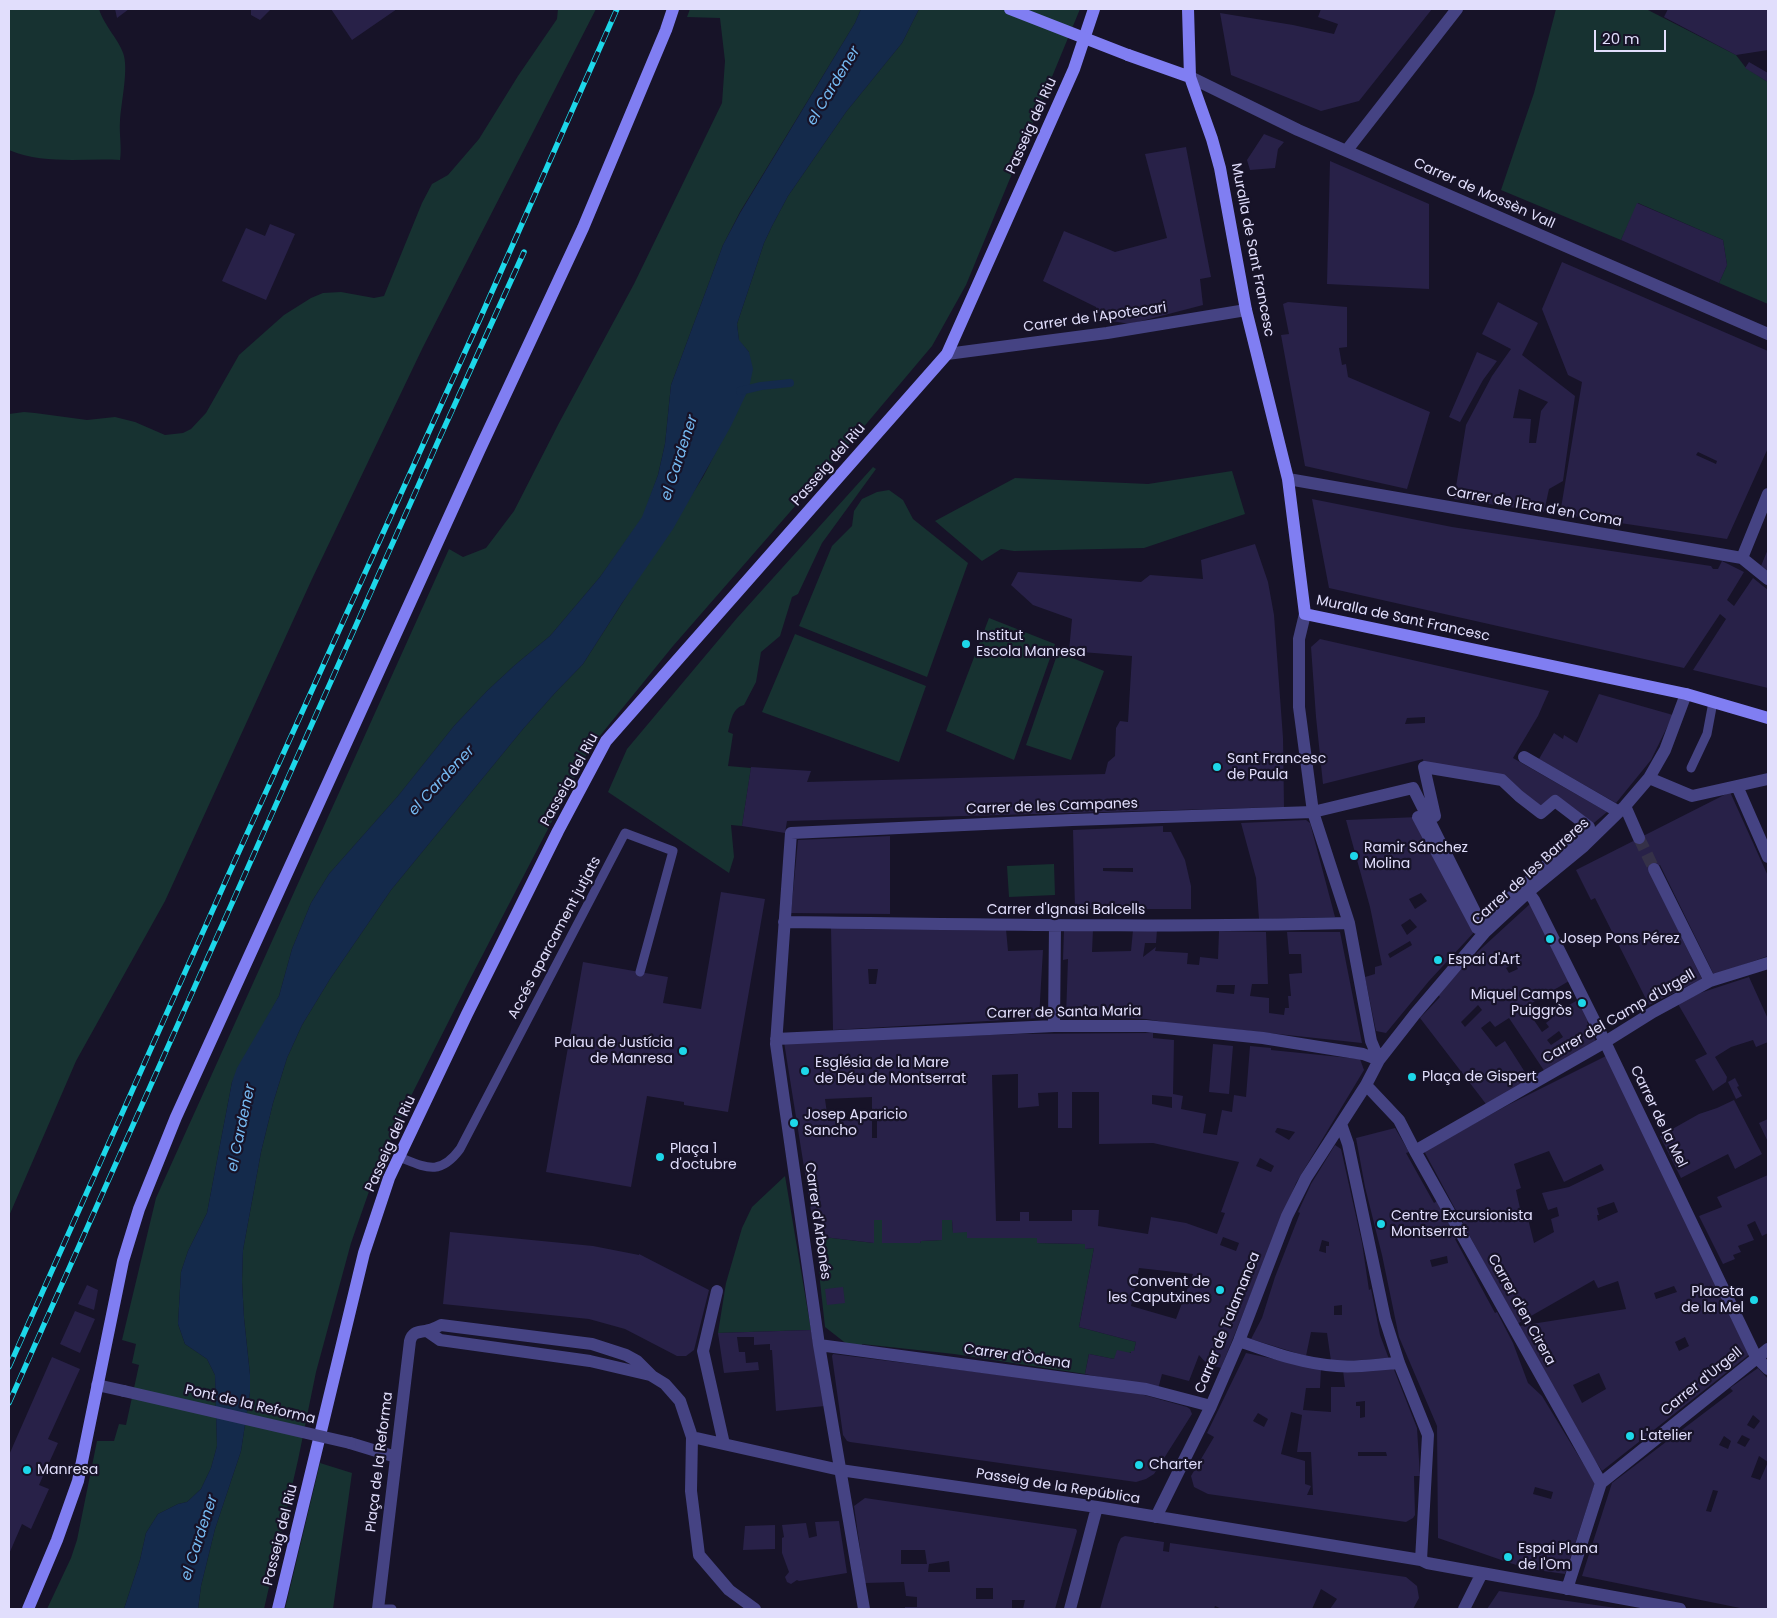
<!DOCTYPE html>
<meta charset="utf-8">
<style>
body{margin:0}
#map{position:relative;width:1777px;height:1618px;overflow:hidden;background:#171328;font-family:Poppins,sans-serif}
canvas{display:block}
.frame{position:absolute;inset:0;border:10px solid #e1defc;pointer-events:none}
.scale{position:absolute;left:1594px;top:30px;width:72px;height:22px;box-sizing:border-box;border:2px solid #e1defc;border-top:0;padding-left:6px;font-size:15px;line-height:18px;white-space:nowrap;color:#e1defc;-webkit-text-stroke:4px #171328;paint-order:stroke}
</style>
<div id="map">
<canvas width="1777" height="1618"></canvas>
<div class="frame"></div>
<div class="scale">20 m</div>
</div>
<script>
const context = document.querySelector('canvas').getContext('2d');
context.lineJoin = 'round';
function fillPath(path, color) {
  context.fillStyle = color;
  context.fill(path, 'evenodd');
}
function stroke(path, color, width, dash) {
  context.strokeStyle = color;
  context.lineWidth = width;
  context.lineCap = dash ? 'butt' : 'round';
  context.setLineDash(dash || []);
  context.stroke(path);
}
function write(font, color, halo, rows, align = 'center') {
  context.font = font + ' Poppins,sans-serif';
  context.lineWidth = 4.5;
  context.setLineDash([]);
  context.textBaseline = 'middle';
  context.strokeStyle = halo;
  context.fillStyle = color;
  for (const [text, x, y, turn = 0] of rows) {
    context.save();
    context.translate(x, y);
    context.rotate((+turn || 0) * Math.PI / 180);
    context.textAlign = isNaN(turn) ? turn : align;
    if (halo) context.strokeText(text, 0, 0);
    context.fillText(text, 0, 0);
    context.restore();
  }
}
fillPath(new Path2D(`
 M9,9H99C104,26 121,42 124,56C128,73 121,103 120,121C119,134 122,147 120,160C83,158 45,165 9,150Z
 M558,9H596L423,347L312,579L165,901L76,1061L9,1216V414L24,412L35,413L87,420L115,417L135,422L165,435L183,433L191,429L206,413L239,355L284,315L311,298L323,293L341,292L374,298L384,296L422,203L432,184L448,175L479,139L518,76L557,19Z
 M690,9H861L855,23L740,212L723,245L671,385L665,444L658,475L643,517L600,577L550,636L515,665L487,691L454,726L398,796L329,874L311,903L292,949L279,996L232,1082L207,1213L188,1251L181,1272L178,1324L185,1344L207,1359L215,1375L217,1446L211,1468L201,1489L187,1502L178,1504L158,1514L146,1533L140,1560L124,1609H47L71,1558L77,1540L97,1441H114L119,1424L126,1425L139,1365L132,1363L136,1344L122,1340L156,1198L449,549L463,557L486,548L514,511L559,423L634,284L722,103L725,61L720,18L687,17Z
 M919,9H1080L966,285L932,346L851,442L673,646L590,748L468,983L412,1094L373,1180L351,1243L316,1372L298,1460L264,1609H198L201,1586L215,1529L241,1451L250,1392V1375L244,1318L242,1281L243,1250L261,1152L273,1103L287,1058L302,1025L330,979L391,890L523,729L554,694L583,664L703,477L719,446L749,352L739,341L737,324L764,243L772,226L788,196L846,112L902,43Z
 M1556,9H1646L1736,55L1746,68L1768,82V304L1719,283L1727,265L1723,240L1638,203L1621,240L1501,190L1534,93Z
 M873,467L876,469L822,543L798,594L792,597L780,636L761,652L756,682L744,705C732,708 731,721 728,732L733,734L728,766L751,768L742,826L731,825L734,857L729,873L608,792L627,749L737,618Z
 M1232,471L1245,514L1144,548L1014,551L1001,549L982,561L935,521L1015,478L1148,484Z
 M889,490L903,500L913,519L968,563L927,677L799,626L832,546L852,526L854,511L862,499L877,492Z
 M989,618L1055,644L1014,760L946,731Z
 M795,634L926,686L899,762L762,712Z
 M1058,652L1104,671L1071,760L1026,745Z
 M1054,864L1055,895L1009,897L1007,866Z
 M785,1176L811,1330L718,1333L726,1283L742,1228L752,1207Z
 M874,1220H882V1243H920L921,1241L942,1240V1220H952L953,1232H967L968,1238H1037V1243L1085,1244V1249L1094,1248L1079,1327L1136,1342L1134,1351L1114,1359L1089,1354L1085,1374L954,1354L862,1344V1345H848L825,1327L815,1236L874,1243Z
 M320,1463L352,1473L333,1609H285Z`), '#173231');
fillPath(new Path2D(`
 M861,9H919L902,43L846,112L788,196L772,226L764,243L737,324L739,340L749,352L753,369L749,388L731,426L673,529L622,603L583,664L554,694L523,729L391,890L330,979L302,1025L287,1058L273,1103L261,1152L243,1250L242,1281L244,1318L250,1375V1392L241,1451L215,1529L201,1586L198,1609H124L140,1560L146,1533L158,1514L178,1504L187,1502L201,1489L211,1468L217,1446L215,1375L207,1359L185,1344L178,1324L181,1272L188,1251L207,1213L232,1082L237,1068L279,996L292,949L311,903L329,874L398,796L454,726L487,691L515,665L550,636L600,577L642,517L658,475L665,444L671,385L723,245L740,213L855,23Z`), '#142a4b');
stroke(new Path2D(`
 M740,391L761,386L790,383`), '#142a4b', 8);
fillPath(new Path2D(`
 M115,9H129L117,18Z
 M251,9H271L260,20L251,15Z
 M331,9H397L352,40Z
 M1321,9H1432L1359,101L1321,111L1231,75L1220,13L1293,25L1334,34L1338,24L1318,17Z
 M1668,9H1768V50L1736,55L1664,17Z
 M1749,62L1768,73V82L1745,68Z
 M1264,134L1284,142L1278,149L1275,168L1250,170L1247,160Z
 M1186,147L1211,277L1200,279L1203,305L1130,324L1099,319L1096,307L1043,281L1064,231L1115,252L1167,238L1145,154Z
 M1330,161L1429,204V289L1327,284Z
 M1637,203L1723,240L1727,265L1719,283L1621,240Z
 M270,224L295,234L266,300L222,281L246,228L265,236Z
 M1562,262L1768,351V448L1727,539L1560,514L1582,382L1568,375L1542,309ZM1698,452L1717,461L1716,464L1696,455Z
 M1288,302L1347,307V347L1339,348L1342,365L1346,364L1348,377L1430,412L1407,489L1305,466L1281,335L1289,334L1283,304Z
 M1498,302L1538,323L1522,355L1575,396L1563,481L1549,489L1544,512L1454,499L1466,425L1492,376L1511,349L1482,334ZM1519,389L1548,402L1541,411L1536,443H1529L1531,419L1513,418Z
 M1477,352L1497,361L1483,380L1460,422L1449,417Z
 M1312,499L1452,527L1711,566L1713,569H1718L1722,561L1744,572L1727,600L1734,606L1753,578L1768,590V688L1693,670L1726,619L1720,614L1684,668L1329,588Z
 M1255,544L1268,582L1274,615L1283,738L1284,807L787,821L785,833L742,826L751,767L811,771L807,782L1105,774L1108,762L1115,756L1116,728L1120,721L1128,722L1132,656L1069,651L1072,619L1033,605L1011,585L1018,572L1141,582L1150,575L1203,579L1201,560Z
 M1768,549V571L1761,566Z
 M1320,639L1549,691L1538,716L1513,758L1607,812L1589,827L1555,801L1541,813L1502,780L1424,767L1423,759L1323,784L1316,717L1311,647ZM1425,717V723L1405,724L1407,718Z
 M1599,694L1673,715L1651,760L1616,803L1539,759L1554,733L1563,739L1564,735L1577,743Z
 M1730,792L1768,876V956L1714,975L1660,865L1649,871L1702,979L1649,1005L1595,898L1591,900L1576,870Z
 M1418,817L1477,929L1429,981L1386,1033L1376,1031L1365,977L1375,974V967L1382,965L1370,907L1346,820ZM1421,893L1427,901L1415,909L1409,899ZM1410,919L1417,927L1407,935L1401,925ZM1410,941L1412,945L1390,958L1388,954Z
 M1306,820L1310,823L1335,917L1259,919L1256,878L1241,823Z
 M1163,826V832H1171L1185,860L1191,886V909H1075L1073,830ZM1103,868H1133V872L1103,871Z
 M890,836V914L791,913L798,840Z
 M721,892L765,899L728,1112L684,1105V1102L647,1096L631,1187L546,1172L583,962L668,977L663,1003L701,1009Z
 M1531,903L1569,981L1525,1007L1542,1032L1549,1027L1546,1023L1552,1018L1551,1015L1578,1000L1589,1021L1587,1022L1597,1044L1545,1072L1509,1018L1495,1027L1490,1021L1481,1028L1496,1047L1505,1041L1530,1080L1486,1104L1420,1018L1440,997L1438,995L1471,958ZM1515,963L1518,969L1509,973L1506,968ZM1478,1005L1482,1010L1465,1027L1461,1022ZM1559,1031L1563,1037L1551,1045L1547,1040Z
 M831,928L1006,929L1008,951L1043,950L1039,1018L833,1030ZM868,969H878L876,984H869Z
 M1064,930H1093L1092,952L1131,951L1133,930H1157L1156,943H1145L1143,957L1156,947L1155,951L1188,953L1187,964L1199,965L1200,957L1218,959L1219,931L1266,932L1268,984H1252L1250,996L1269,998V1013L1284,1015L1285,1008H1289L1288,996H1291L1289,974L1302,973L1301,954H1289L1287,932H1340L1362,1043L1231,1029L1176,1024L1146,1019L1111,1017H1066L1068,959L1063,960ZM1217,985H1235L1234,994L1216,992Z
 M1749,977L1768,1019V1042L1756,1047L1753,1040L1731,1047L1715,1057L1727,1077L1726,1082L1713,1091L1695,1060L1707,1054L1678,1004L1700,993Z
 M1153,1033V1038L1174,1040L1173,1094L1183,1096L1181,1109L1206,1114L1203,1133L1217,1135L1222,1110L1232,1112L1234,1095L1246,1097L1250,1046L1271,1048V1050L1360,1059L1364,1070L1296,1183L1221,1368L1207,1364L1199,1355L1189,1381L1162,1374L1158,1389L1085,1374L1089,1354L1114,1359L1117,1350L1131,1353V1351H1134L1136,1342L1079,1327L1094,1248L1085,1249V1244L1037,1243V1238H967V1232L953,1233L952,1220H942V1240L921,1241L920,1243H882V1220H874V1243L815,1236L784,1042L1018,1034ZM1018,1074V1108L1039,1106L1038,1093L1058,1092V1128H1072V1092H1099V1144L1153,1143L1239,1162L1221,1212L1225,1213L1217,1234L1186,1223L1151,1217L1148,1234L1098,1226L1099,1210H1072V1221H1029V1212H1020V1221H996L992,1075ZM1152,1095L1172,1097V1108L1152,1104ZM872,1097V1119L877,1120V1138H872V1120L828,1121L825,1099ZM1277,1128H1278L1295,1132L1289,1140L1275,1132ZM1260,1158L1274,1166L1271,1172L1256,1166ZM1223,1237L1239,1243L1236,1251L1220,1245ZM1139,1268L1193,1274L1176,1319L1131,1306Z
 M1213,1044L1233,1046L1229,1094L1209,1092Z
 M1606,1056L1750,1354L1602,1471L1582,1441L1519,1326L1626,1309L1618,1281L1598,1288L1594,1280L1517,1324L1424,1151L1508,1105ZM1549,1151L1564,1182L1601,1164L1604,1170L1569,1187L1542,1193L1548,1210L1557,1207L1559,1216L1551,1219L1554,1232L1534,1243L1526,1211L1521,1213L1516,1190L1521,1188L1514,1164ZM1614,1202L1618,1212L1598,1221L1597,1215H1599L1597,1208ZM1674,1286L1677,1292L1656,1299L1654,1293ZM1685,1337L1689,1346L1679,1351L1675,1342ZM1599,1373L1606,1389L1582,1403L1573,1385Z
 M1735,1078L1739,1086L1737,1087L1742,1096L1736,1099L1728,1082Z
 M1734,1100L1762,1154L1735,1169L1728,1154L1681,1178L1660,1136L1699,1114L1717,1108Z
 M1768,1119V1142L1759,1123Z
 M1395,1128L1409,1152L1406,1153L1434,1203L1437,1201L1457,1238L1455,1239L1495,1313L1497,1312L1513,1343L1528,1383L1542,1396L1595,1483L1565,1574L1530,1569L1510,1563L1438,1538L1437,1426L1399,1337L1382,1255L1365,1187L1356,1138ZM1447,1256L1448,1263L1432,1267L1430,1260ZM1535,1487L1553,1492L1551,1499L1533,1494Z
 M1335,1145L1341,1149L1362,1243L1369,1290L1371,1289L1380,1335L1389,1359L1331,1361L1327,1333L1311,1332L1306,1356L1251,1339L1262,1318L1275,1277L1300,1213L1298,1212L1311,1184ZM1322,1240L1329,1242V1246H1326V1253L1319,1251ZM1342,1305V1315H1334V1306Z
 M1768,1175V1233L1762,1236L1755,1221L1747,1225L1754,1240L1738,1246L1741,1252L1733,1255L1735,1259L1723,1264L1699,1216L1722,1207L1717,1197Z
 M450,1232L593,1246L639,1255V1254L709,1290L694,1350L686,1356H677L625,1329L589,1319L443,1304Z
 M87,1285L98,1290L94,1310L78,1304Z
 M843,1287L845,1303L827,1305L825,1289Z
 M75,1311L95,1319L80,1353L60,1344Z
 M811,1330L825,1406L776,1411L772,1350H770V1344L754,1345V1337H737L739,1352H745L746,1363L758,1362L759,1370L724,1373L718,1333Z
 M1246,1353L1321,1369L1320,1388H1306L1303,1410L1331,1412V1387H1345L1343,1370L1393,1367L1417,1428L1420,1476H1414L1415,1515L1413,1518L1406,1522L1208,1494L1194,1487L1191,1476L1214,1437L1207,1433ZM1365,1401V1417L1360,1418V1406H1356V1402ZM1291,1412L1302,1415L1297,1452H1311L1313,1495H1307L1311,1486L1305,1484V1461L1281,1454ZM1258,1413L1268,1419L1264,1427L1253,1421ZM1358,1452H1386L1387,1456H1358Z
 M833,1354L1130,1391L1187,1407L1190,1409L1192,1414L1154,1474L1146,1479L1136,1482L850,1442L847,1441L843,1435L832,1356Z
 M52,1357L80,1369L48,1439L58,1443L39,1485L49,1489L31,1529L22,1524L9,1554V1455Z
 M1758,1368L1768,1379V1609H1745L1582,1576L1612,1483L1733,1391L1730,1388ZM1753,1415L1760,1421L1754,1429L1747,1425ZM1742,1435L1750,1439L1745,1447L1737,1443ZM1724,1436L1731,1441L1728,1449L1719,1445ZM1759,1456L1768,1462L1760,1480L1751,1477ZM1713,1490L1718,1491L1711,1512L1706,1511Z
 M865,1498L1076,1529L1077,1531L1055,1609H1023L1025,1600H1012V1609H905V1607H917V1597L906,1596L904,1582L865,1583L854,1506ZM901,1550H925L927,1564H901ZM949,1561L950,1572H928L929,1564ZM976,1588H993V1599H976Z
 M839,1521L847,1573L799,1581L797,1580L791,1584L787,1582L785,1577L789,1572L782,1553V1538L784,1537L782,1525L806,1523L809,1538L817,1536L815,1522Z
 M775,1525V1549L743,1550L745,1526Z
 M1125,1536L1164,1542L1163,1551L1169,1552L1170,1543L1406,1577L1417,1586L1419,1598L1413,1609H1330L1337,1599L1321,1589L1312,1609H1222L1215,1606L1214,1609H1100L1118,1544L1121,1538Z
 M1499,1591L1616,1608V1609H1487Z`), '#282148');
stroke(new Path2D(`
 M1639,838L1654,869`), '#353148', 12, [12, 6]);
stroke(new Path2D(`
 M1691,768L1707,734L1713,702
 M399,1157C427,1168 440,1176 460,1149L625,833L673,851L640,972
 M378,1609H392`), '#454383', 9);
stroke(new Path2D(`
 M1190,77L1298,130L1768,334
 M1347,150L1457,9
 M947,354L1107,333L1246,310
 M1288,479L1742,558L1768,579
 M1742,558L1768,494
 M1305,614L1299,639V707L1313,812L1349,923L1371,1041L1379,1060
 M1524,757L1619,812
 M1424,767L1502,780L1519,796L1541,813L1555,801L1589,827L1477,928L1418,817L1435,816Z
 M1649,778L1692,796L1768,779
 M1737,786L1768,857
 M1625,806L1639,838
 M1654,869L1710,981
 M1528,892L1534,900L1605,1042L1756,1357L1768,1369
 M784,922C972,924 1161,928 1349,923
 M1054,1026L1055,925
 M776,1039L1054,1026H1146L1263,1038L1363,1054L1379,1060
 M1366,1085L1399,1120L1415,1151L1605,1042L1653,1012L1710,981L1768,963
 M1341,1124L1348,1144L1385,1319L1399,1363L1428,1435L1421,1560
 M1415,1151L1601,1483
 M717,1291L703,1351L724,1444
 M427,1331L440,1340L590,1361L650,1375
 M1239,1341C1271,1352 1303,1364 1337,1366C1357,1368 1379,1364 1399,1363
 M819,1345L1146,1389L1211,1406
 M97,1385L124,1391
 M692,1437L840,1470L1097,1507L1421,1560L1427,1563L1680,1609
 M350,1443L396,1457
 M1156,1517L1211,1406L1239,1341L1287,1216L1306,1178L1366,1085L1379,1060L1415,1014L1485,932L1528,892L1584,846L1625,806L1649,778L1665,750L1686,694
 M1567,1589L1601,1483L1768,1349
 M378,1609L410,1341C413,1330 420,1333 429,1330C433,1329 437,1327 441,1325L592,1344L626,1355L637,1361L652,1376L665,1384L680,1401L692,1437L691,1491L699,1555L729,1590L755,1609
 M864,1609L819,1345L776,1044L791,833L1072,820L1313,812L1413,788L1485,932
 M1070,1609L1097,1507
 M1464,1609L1482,1573`), '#454383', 12);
stroke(new Path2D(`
 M1188,9L1190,77L1212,139L1220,168L1246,310L1288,479L1305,614L1686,694L1768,718
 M1128,55L1190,77
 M28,1609L57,1540L78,1481L123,1261L139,1209L176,1117L479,451L583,228L666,30L673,9
 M278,1609L364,1253L389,1178L467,1014L558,831L606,741L947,354L1074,69L1094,9`), '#807ef2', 12);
const rail = new Path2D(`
 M9,1367L227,878L479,321L617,9
 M9,1403L440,437L524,252`);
stroke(rail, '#1dd7e9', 5.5);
stroke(rail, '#171328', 4, [11]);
stroke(new Path2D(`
 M124,1391L350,1443`), '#454383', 12);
stroke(new Path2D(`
 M1010,9L1128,55`), '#807ef2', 12);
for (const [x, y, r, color] of [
 [966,644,5,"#1dd7e9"],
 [1217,767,5,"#1dd7e9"],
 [1354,856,5,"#1dd7e9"],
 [1550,939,5,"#1dd7e9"],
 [1438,960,5,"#1dd7e9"],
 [1582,1003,5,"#1dd7e9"],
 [683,1051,5,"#1dd7e9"],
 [805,1071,5,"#1dd7e9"],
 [1412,1077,5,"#1dd7e9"],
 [794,1123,5,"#1dd7e9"],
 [660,1157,5,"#1dd7e9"],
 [1381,1224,5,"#1dd7e9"],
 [1220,1290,5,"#1dd7e9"],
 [1754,1300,5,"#1dd7e9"],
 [1630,1436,5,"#1dd7e9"],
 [1139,1465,5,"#1dd7e9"],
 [27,1470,5,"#1dd7e9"],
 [1508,1557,5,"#1dd7e9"]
]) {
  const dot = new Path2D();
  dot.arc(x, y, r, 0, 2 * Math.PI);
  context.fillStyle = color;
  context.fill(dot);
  stroke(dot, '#171328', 2);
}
write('14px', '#e1defc', '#171328', [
 ["Passeig del Riu",1032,126,-66],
 ["Carrer de Mossèn Vall",1484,194,24],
 ["Muralla de Sant Francesc",1252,250,79],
 ["Carrer de l'Apotecari",1095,318,-8],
 ["Passeig del Riu",829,465,-49],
 ["Carrer de l'Era d'en Coma",1534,507,10],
 ["Muralla de Sant Francesc",1403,619,12],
 ["Passeig del Riu",570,780,-61],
 ["Carrer de les Campanes",1052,807,-2],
 ["Carrer de les Barreres",1531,872,-42],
 ["Carrer d'Ignasi Balcells",1066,910],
 ["Accés aparcament jutjats",555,938,-62],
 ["Carrer de Santa Maria",1064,1013,-1],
 ["Carrer del Camp d'Urgell",1619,1017,-30],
 ["Carrer de la Mel",1658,1117,64],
 ["Passeig del Riu",391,1144,-66],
 ["Carrer d'Arbonés",817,1221,82],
 ["Carrer d'en Cirera",1521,1310,61],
 ["Carrer de Talamanca",1228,1323,-68],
 ["Carrer d'Òdena",1017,1357,8],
 ["Carrer d'Urgell",1702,1382,-39],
 ["Pont de la Reforma",250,1405,13],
 ["Plaça de la Reforma",380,1462,-83],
 ["Passeig de la República",1058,1487,9],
 ["Passeig del Riu",281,1535,-76]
]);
write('14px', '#e1defc', '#171328', [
 ["Institut",976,636],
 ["Escola Manresa",976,652],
 ["Sant Francesc",1227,759],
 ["de Paula",1227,775],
 ["Ramir Sánchez",1364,848],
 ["Molina",1364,864],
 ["Josep Pons Pérez",1560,939],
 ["Espai d'Art",1448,960],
 ["Miquel Camps",1572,995,"right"],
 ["Puiggròs",1572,1011,"right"],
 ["Palau de Justícia",673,1043,"right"],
 ["de Manresa",673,1059,"right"],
 ["Església de la Mare",815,1063],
 ["de Déu de Montserrat",815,1079],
 ["Plaça de Gispert",1422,1077],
 ["Josep Aparicio",804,1115],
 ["Sancho",804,1131],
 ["Plaça 1",670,1149],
 ["d'octubre",670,1165],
 ["Centre Excursionista",1391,1216],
 ["Montserrat",1391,1232],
 ["Convent de",1210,1282,"right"],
 ["les Caputxines",1210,1298,"right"],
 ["Placeta",1744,1292,"right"],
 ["de la Mel",1744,1308,"right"],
 ["L'atelier",1640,1436],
 ["Charter",1149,1465],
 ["Manresa",37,1470],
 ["Espai Plana",1518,1549],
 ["de l'Om",1518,1565]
], 'left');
write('italic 15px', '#76baf2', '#171328', [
 ["el Cardener",834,86,-59],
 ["el Cardener",680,458,-72],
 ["el Cardener",442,781,-47],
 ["el Cardener",242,1128,-78],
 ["el Cardener",200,1538,-72]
]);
</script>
